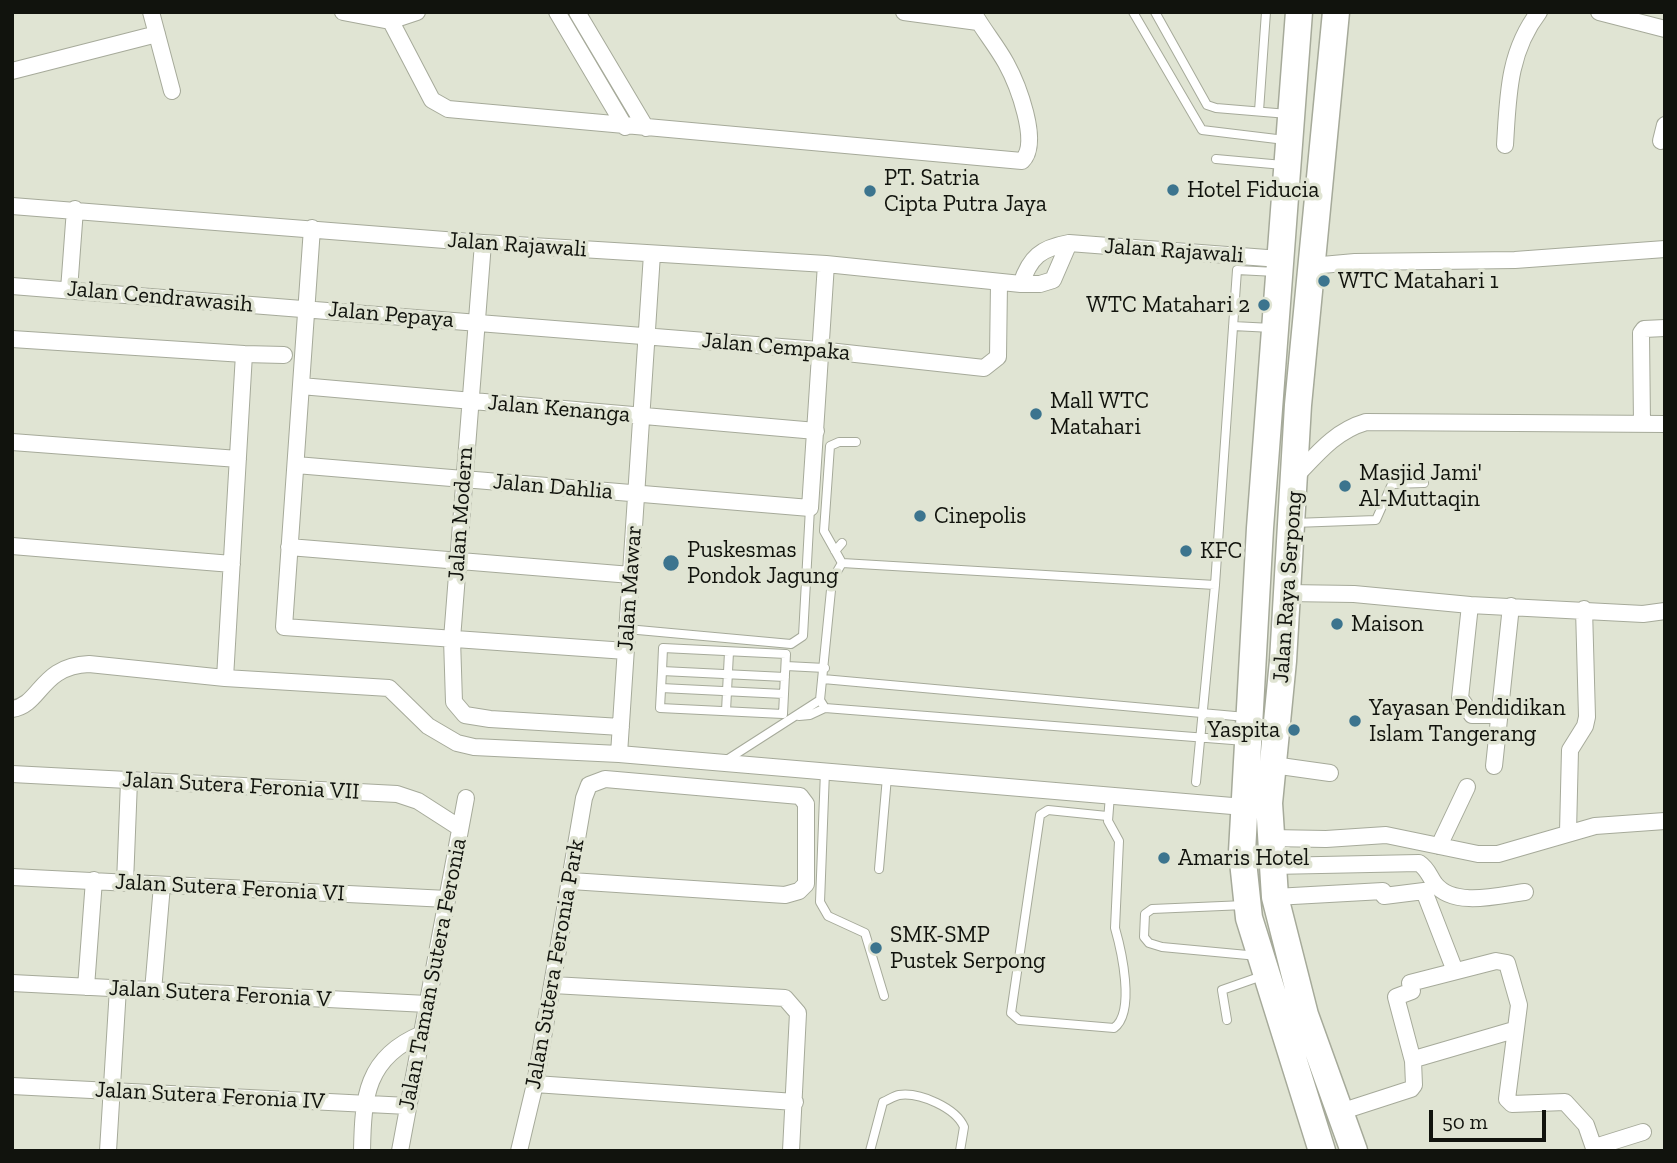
<!DOCTYPE html>
<style>
body{margin:0}
#map{position:relative;width:1677px;height:1163px;overflow:hidden;background:#e0e4d3;font-family:"Zilla Slab",serif}
canvas{display:block}
.frame{position:absolute;inset:0;border:14px solid #11130d;pointer-events:none}
.scale{position:absolute;left:1429px;top:1110px;width:117px;height:32px;box-sizing:border-box;border:4px solid #11130d;border-top:0;padding-left:9px;font-size:21px;line-height:24px;white-space:nowrap;color:#11130d;-webkit-text-stroke:5px #e0e4d3;paint-order:stroke}
</style>
<div id="map">
<canvas width="1677" height="1163"></canvas>
<div class="frame"></div>
<div class="scale">50 m</div>
</div>
<script>
const context = document.querySelector('canvas').getContext('2d');
context.lineJoin = 'round';
function stroke(path, color, width, dash) {
  context.strokeStyle = color;
  context.lineWidth = width;
  context.lineCap = dash ? 'butt' : 'round';
  context.setLineDash(dash || []);
  context.stroke(path);
}
function write(font, color, halo, rows, align = 'center') {
  context.font = font + ' "Zilla Slab",serif';
  context.lineWidth = 7;
  context.setLineDash([]);
  context.textBaseline = 'middle';
  context.strokeStyle = halo;
  context.fillStyle = color;
  for (const [text, x, y, turn = 0] of rows) {
    context.save();
    context.translate(x, y);
    context.rotate((+turn || 0) * Math.PI / 180);
    context.textAlign = isNaN(turn) ? turn : align;
    if (halo) context.strokeText(text, 0, 0);
    context.fillText(text, 0, 0);
    context.restore();
  }
}
const service = new Path2D(`
 M1133,12L1202,130L1285,140
 M1155,12L1207,105L1216,108L1288,114
 M1259,111L1266,12
 M1216,159L1283,165
 M1233,326L1272,328
 M1294,523L1376,520L1392,484L1424,483
 M835,551L842,543
 M842,563L1215,585
 M842,563L824,531L830,446L839,442H856
 M627,629L791,644L803,636L810,508
 M786,666L825,668
 M662,671L663,648L786,654L784,694
 M823,679L1246,717
 M661,688L784,694L783,714L660,708L662,671L785,677
 M825,708L820,700L832,580L842,563
 M726,711L729,652
 M799,716L810,715L825,708L1245,741
 M725,761L820,700
 M825,771L820,902L828,916L865,933L884,996
 M1196,782L1215,585L1237,270L1276,272
 M1107,816L1048,810L1040,815L1011,1013L1019,1020L1114,1028C1136,1012 1121,949 1115,928L1119,841L1108,821L1110,795
 M879,869L887,777
 M1245,905L1152,909L1145,914L1144,937L1149,943L1162,947L1258,956
 M1227,1020L1222,990L1262,976
 M870,1151L883,1102C888,1100 894,1096 899,1095C920,1092 956,1108 964,1127L960,1151`);
const minor = new Path2D(`
 M151,12L172,91
 M343,12L390,21L417,12
 M386,12L432,100L448,109L1022,161C1041,143 1017,83 1006,63C996,45 983,30 973,12
 M557,12L625,127
 M577,12L646,128
 M904,12L978,22
 M1599,12L1665,29
 M12,71L157,34
 M1661,141L1665,125
 M1505,145C1508,97 1508,52 1539,12
 M12,206L483,243L826,264L1021,284H1040L1053,280L1069,243
 M312,228L284,627L626,651
 M483,243L452,639L454,702L465,715L490,719L621,727
 M1311,266L1355,262L1515,260L1665,249
 M1021,284C1030,257 1041,248 1069,243L1280,259
 M12,286L819,350L984,368L998,357L999,283
 M69,290L75,209
 M12,339L244,354L225,678
 M244,354L284,355
 M301,386L816,431
 M1642,424L1641,333L1644,329L1665,328
 M12,442L238,459
 M296,465L810,508L826,264
 M1295,477C1317,454 1335,431 1366,422L1665,424
 M12,546L232,564
 M289,547L631,575
 M1287,593L1354,594L1470,605L1643,614L1665,611
 M1470,605L1460,698L1472,715H1498
 M12,709C41,705 40,666 89,664L225,678L389,688L428,726L457,743L474,747L619,754L1244,807
 M619,754L652,254
 M1273,765L1330,773
 M1494,766L1511,606
 M12,774L397,794L418,801L460,828
 M1568,832L1570,750L1585,726L1587,717L1584,609
 M1271,838L1326,839L1386,835L1478,854H1498L1595,826L1665,821
 M1439,846L1467,787
 M1272,866L1419,863C1428,869 1429,876 1435,884C1454,908 1500,895 1525,892
 M12,877L447,899
 M125,883L129,781
 M1275,897L1383,891L1384,896L1424,891L1455,971
 M12,983L427,1004
 M553,985L785,998L798,1013L791,1151
 M86,987L94,880
 M153,991L162,885
 M1413,1061L1396,997L1412,991L1410,983L1496,961L1507,963L1519,1005L1507,1099L1512,1104L1565,1102L1586,1125L1595,1151
 M535,1084L795,1102
 M12,1086L408,1106
 M1340,1112L1411,1089L1414,1085L1413,1061L1418,1058L1514,1030
 M1595,1147L1643,1132
 M108,1151L118,988
 M362,1151C363,1097 366,1057 422,1034
 M400,1151L466,798
 M519,1151L535,1084L584,798L589,785L605,779L800,796L806,804V884L799,891L785,895L571,881`);
const primary = new Path2D(`
 M1299,12L1260,528L1242,852L1249,918L1322,1151
 M1336,12L1298,405L1283,661L1269,803L1275,897L1305,1015L1354,1151`);
stroke(service, '#a6aa9a', 10);
stroke(minor, '#a6aa9a', 18);
stroke(primary, '#a6aa9a', 29);
stroke(service, '#fff', 8);
stroke(minor, '#fff', 16);
stroke(primary, '#fff', 26);
for (const [x, y, r, color] of [
 [1173,190,7,"#3c748e"],
 [870,191,7,"#3c748e"],
 [1324,281,7,"#3c748e"],
 [1264,305,7,"#3c748e"],
 [1036,414,7,"#3c748e"],
 [1345,486,7,"#3c748e"],
 [920,516,7,"#3c748e"],
 [1186,551,7,"#3c748e"],
 [671,563,9,"#3c748e"],
 [1337,624,7,"#3c748e"],
 [1355,721,7,"#3c748e"],
 [1294,730,7,"#3c748e"],
 [1164,858,7,"#3c748e"],
 [876,948,7,"#3c748e"]
]) {
  const dot = new Path2D();
  dot.arc(x, y, r, 0, 2 * Math.PI);
  context.fillStyle = color;
  context.fill(dot);
  stroke(dot, '#e0e4d3', 2.5);
}
write('23px', '#11130d', '#e0e4d3', [
 ["PT. Satria",884,178],
 ["Cipta Putra Jaya",884,204],
 ["Hotel Fiducia",1187,190],
 ["WTC Matahari 1",1338,281],
 ["WTC Matahari 2",1250,305,"right"],
 ["Mall WTC",1050,401],
 ["Matahari",1050,427],
 ["Masjid Jami'",1359,473],
 ["Al-Muttaqin",1359,499],
 ["Cinepolis",934,516],
 ["Puskesmas",687,550],
 ["Pondok Jagung",687,576],
 ["KFC",1200,551],
 ["Maison",1351,624],
 ["Yayasan Pendidikan",1369,708],
 ["Islam Tangerang",1369,734],
 ["Yaspita",1280,730,"right"],
 ["Amaris Hotel",1178,858],
 ["SMK-SMP",890,935],
 ["Pustek Serpong",890,961]
], 'left');
write('23px', '#11130d', '#e0e4d3', [
 ["Jalan Rajawali",517,245,4],
 ["Jalan Rajawali",1174,251,4],
 ["Jalan Cendrawasih",160,297,5],
 ["Jalan Pepaya",391,315,5],
 ["Jalan Cempaka",776,347,5],
 ["Jalan Kenanga",559,409,5],
 ["Jalan Dahlia",553,487,5],
 ["Jalan Modern",461,514,-86],
 ["Jalan Raya Serpong",1288,587,-86],
 ["Jalan Mawar",630,588,-86],
 ["Jalan Sutera Feronia VII",241,786,3],
 ["Jalan Sutera Feronia VI",230,888,3],
 ["Jalan Sutera Feronia Park",555,964,-80],
 ["Jalan Taman Sutera Feronia",433,974,-79],
 ["Jalan Sutera Feronia V",220,994,3],
 ["Jalan Sutera Feronia IV",210,1096,3]
]);
</script>
